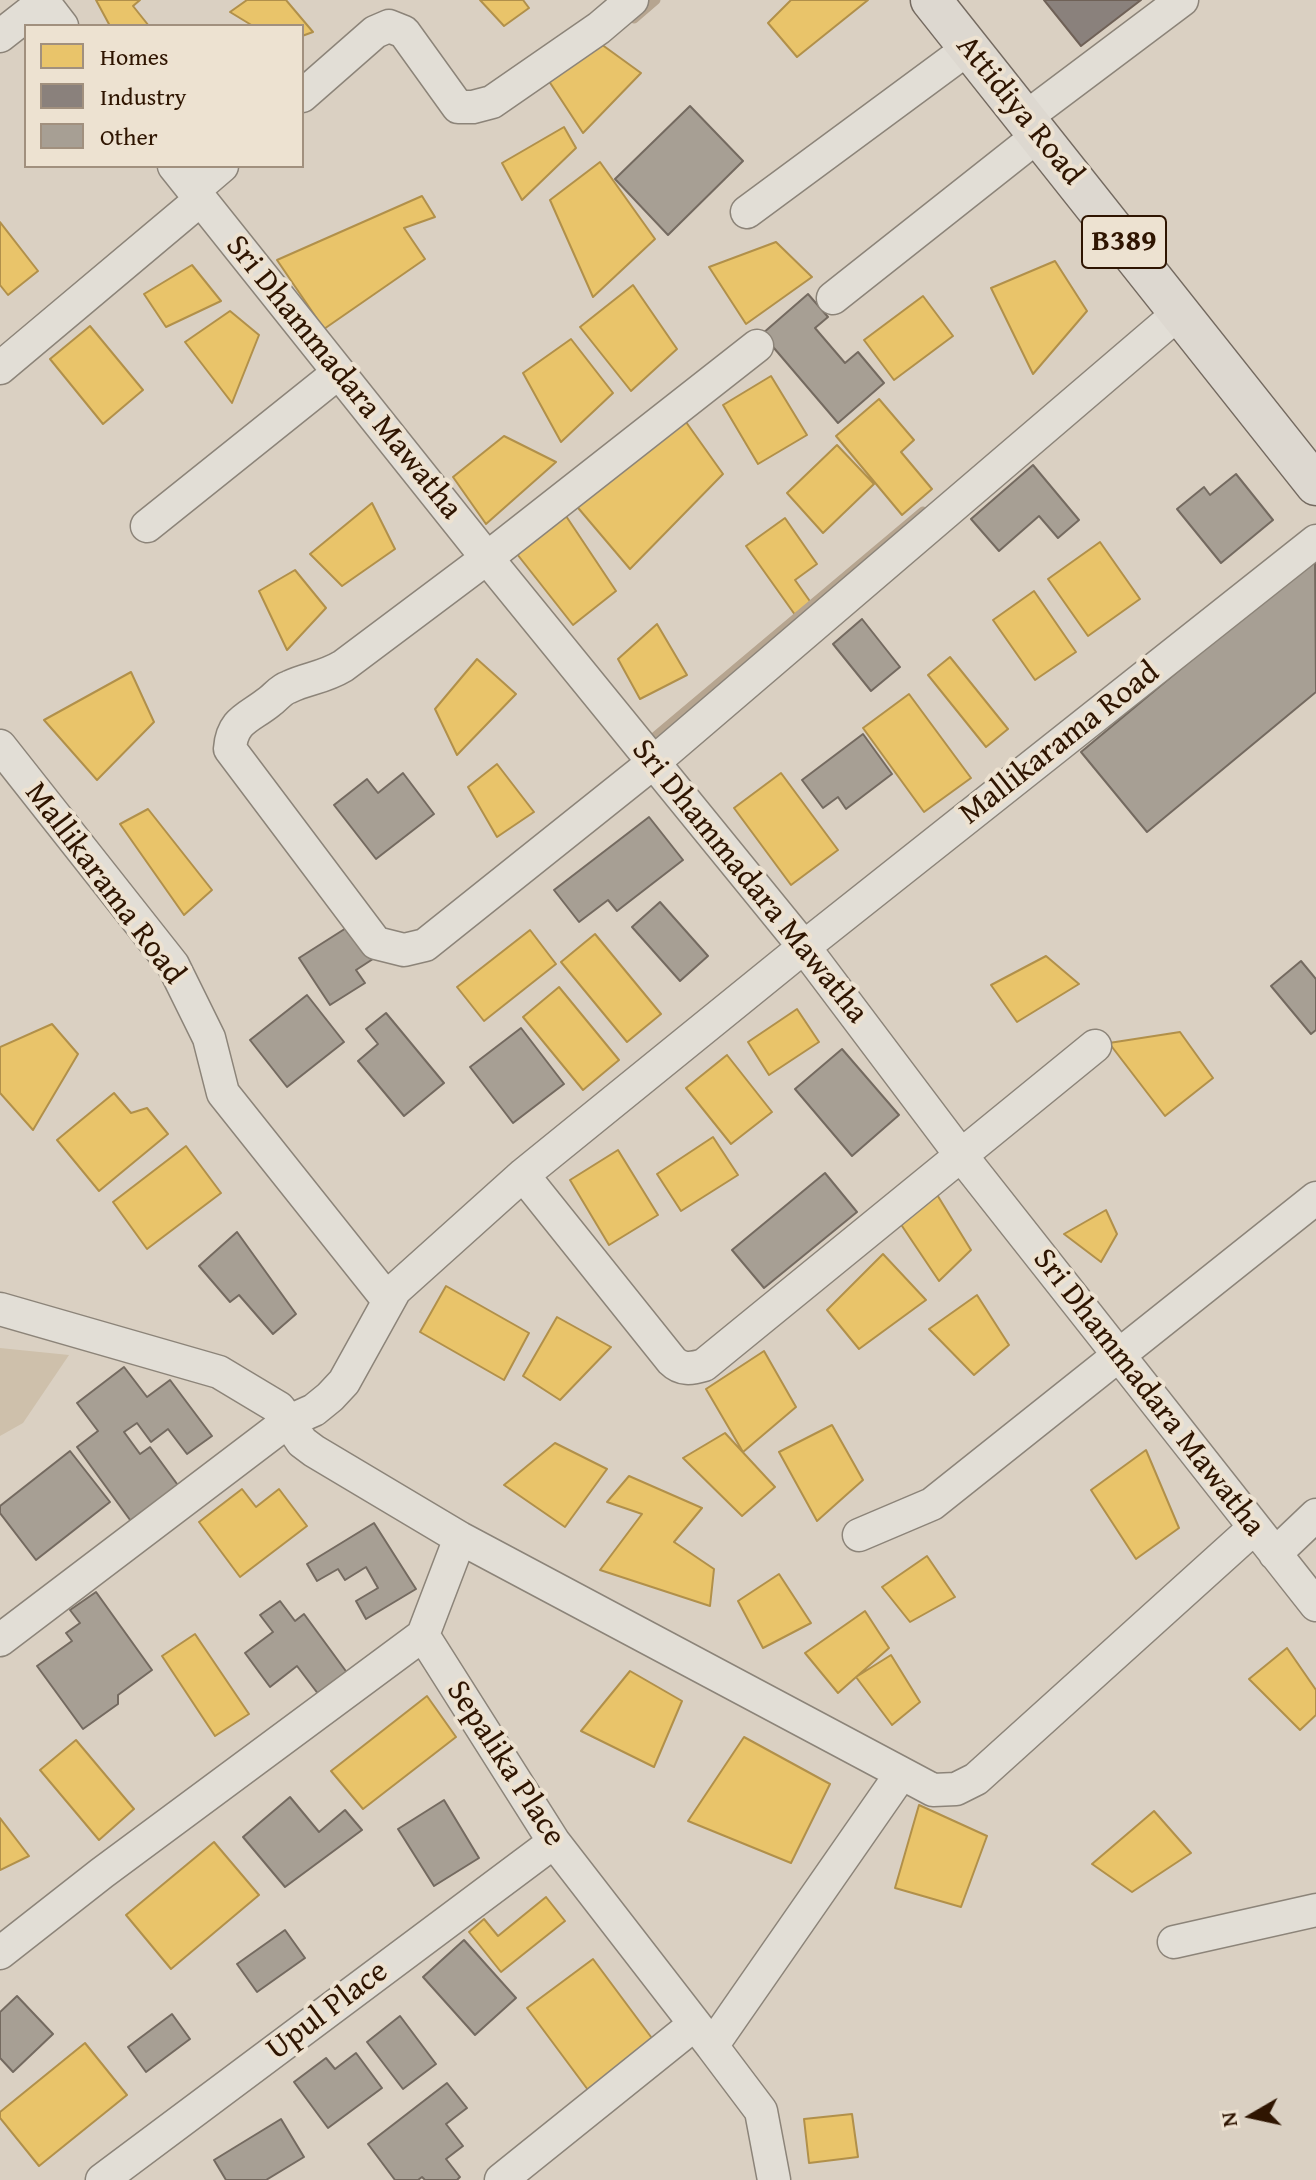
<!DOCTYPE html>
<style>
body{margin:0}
#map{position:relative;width:1316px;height:2180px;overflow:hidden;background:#dad0c2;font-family:"Gentium Book Plus",serif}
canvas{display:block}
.legend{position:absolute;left:24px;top:24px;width:280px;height:144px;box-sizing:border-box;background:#ede2d1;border:2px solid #a1907e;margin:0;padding:10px 14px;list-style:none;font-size:24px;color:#2f1501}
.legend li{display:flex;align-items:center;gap:16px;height:40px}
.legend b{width:40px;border:2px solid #a1907e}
.north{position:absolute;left:1212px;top:2076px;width:80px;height:80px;-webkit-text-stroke:6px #ede2d1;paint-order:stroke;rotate:261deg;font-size:22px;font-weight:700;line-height:32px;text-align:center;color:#2f1501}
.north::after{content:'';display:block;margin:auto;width:28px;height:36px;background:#2f1501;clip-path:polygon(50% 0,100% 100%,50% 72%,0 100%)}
</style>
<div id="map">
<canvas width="1316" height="2180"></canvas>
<ul class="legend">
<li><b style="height:22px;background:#e9c46a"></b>Homes</li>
<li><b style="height:22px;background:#8a817c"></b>Industry</li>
<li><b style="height:22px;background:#a79f94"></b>Other</li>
</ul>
<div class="north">N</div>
</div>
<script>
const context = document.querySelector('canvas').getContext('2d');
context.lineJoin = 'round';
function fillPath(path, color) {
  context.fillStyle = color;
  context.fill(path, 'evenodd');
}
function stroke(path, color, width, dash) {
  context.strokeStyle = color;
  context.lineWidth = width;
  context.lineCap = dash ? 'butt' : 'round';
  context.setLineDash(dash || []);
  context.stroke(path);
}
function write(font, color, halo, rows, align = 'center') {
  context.font = font + ' "Gentium Book Plus",serif';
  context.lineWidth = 8;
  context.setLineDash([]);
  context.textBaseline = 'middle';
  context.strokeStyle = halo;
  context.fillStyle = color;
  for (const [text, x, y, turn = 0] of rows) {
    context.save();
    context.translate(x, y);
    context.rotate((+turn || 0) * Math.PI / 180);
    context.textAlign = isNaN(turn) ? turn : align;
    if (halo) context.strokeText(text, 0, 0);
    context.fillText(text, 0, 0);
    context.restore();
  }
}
fillPath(new Path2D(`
 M0,1348L69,1355L23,1423L0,1436Z`), '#cec0ab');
const homes = new Path2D(`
 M96,0H140L133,6L149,26H110Z
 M247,0H286L313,32L302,36V26H253L230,12Z
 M480,0H523L529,8L504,26Z
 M791,0H868L797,57L768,23Z
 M601,44L641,73L583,133L541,69Z
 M564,127L576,148L522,200L502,163Z
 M600,162L655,239L593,297L550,200Z
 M422,196L435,217L404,228L425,259L324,329L277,260Z
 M0,222L38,271L8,295L0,285Z
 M776,242L812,277L746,324L709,267Z
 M1055,261L1087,311L1033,374L991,288Z
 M192,265L221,301L166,327L144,294Z
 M633,285L677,349L631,391L580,327Z
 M923,296L953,336L894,380L864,340Z
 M230,311L259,335L232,403L185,342Z
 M90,326L143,390L103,424L50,359Z
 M571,339L613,393L561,442L523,373Z
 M771,376L807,435L758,464L723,405Z
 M879,399L914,440L901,452L932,489L902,515L836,436Z
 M686,422L723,474L630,569L568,496Z
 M504,436L556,462L486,524L453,477Z
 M837,445L874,484L823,533L787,493Z
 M372,503L395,549L342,586L310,554Z
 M566,516L616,591L573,625L517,554Z
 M785,518L817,564L795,580L814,607L798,619L746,546Z
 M1100,542L1140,599L1088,636L1048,579Z
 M295,570L326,608L287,650L259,591Z
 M1034,591L1076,652L1035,680L993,620Z
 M657,624L687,675L640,699L618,659Z
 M950,657L1008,729L986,747L928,675Z
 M477,659L516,694L457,755L435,709Z
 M131,672L154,722L97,780L44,720Z
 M909,694L971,778L924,812L863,728Z
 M497,764L534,812L497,837L468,787Z
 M781,773L838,850L791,885L734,808Z
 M148,809L212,890L184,915L120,824Z
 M530,930L556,964L484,1021L457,987Z
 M595,934L661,1014L627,1042L561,962Z
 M1046,956L1079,984L1017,1022L991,985Z
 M559,987L619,1060L583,1090L523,1017Z
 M797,1009L819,1042L769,1075L748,1042Z
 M52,1024L78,1054L33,1130L0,1093V1047Z
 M1180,1032L1213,1078L1165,1116L1109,1043Z
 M727,1055L772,1112L731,1144L686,1088Z
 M114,1093L131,1113L147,1108L168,1134L99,1191L57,1140Z
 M713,1137L738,1175L681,1211L657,1174Z
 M186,1146L221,1193L147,1249L113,1202Z
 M618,1150L658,1215L609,1245L570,1180Z
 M936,1193L971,1250L939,1281L900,1223Z
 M1106,1210L1117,1234L1101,1262L1064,1234Z
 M883,1254L926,1300L859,1349L827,1310Z
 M446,1286L529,1333L504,1380L420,1332Z
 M977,1295L1009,1345L974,1375L929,1329Z
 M557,1317L611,1347L560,1400L523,1376Z
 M764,1351L796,1407L743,1452L706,1389Z
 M832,1425L863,1480L817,1521L779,1452Z
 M725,1433L775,1487L742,1516L683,1458Z
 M555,1443L607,1469L565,1527L504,1485Z
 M1146,1450L1179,1528L1136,1559L1091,1490Z
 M629,1476L702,1508L674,1542L714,1569L710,1606L600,1570L642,1514L607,1502Z
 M242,1489L256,1507L279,1489L307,1526L240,1577L199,1522Z
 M927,1556L955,1597L910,1622L882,1587Z
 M779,1574L811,1623L763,1648L738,1601Z
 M865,1611L889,1648L838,1693L805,1653Z
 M195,1634L249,1714L215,1736L162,1656Z
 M1287,1648L1316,1690V1715L1300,1730L1249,1679Z
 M891,1655L920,1702L892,1725L856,1677Z
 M630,1671L682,1701L654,1767L581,1731Z
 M427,1696L456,1737L363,1809L331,1771Z
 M744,1737L830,1784L791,1863L688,1821Z
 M76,1740L134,1809L99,1840L40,1770Z
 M919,1805L987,1836L961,1907L895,1888Z
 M1154,1811L1191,1853L1132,1892L1092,1864Z
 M0,1818L29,1856L0,1870Z
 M214,1842L259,1895L171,1969L126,1915Z
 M546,1897L565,1921L501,1972L469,1932L484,1919L498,1936Z
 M593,1959L657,2045L591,2094L527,2008Z
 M85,2043L127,2095L39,2166L0,2118V2112Z
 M852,2114L858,2157L809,2163L804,2119Z`);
fillPath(homes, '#e9c46a');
stroke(homes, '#b1904a', 2);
const industry = new Path2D(`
 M1044,0H1141L1081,46Z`);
fillPath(industry, '#8a817c');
stroke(industry, '#6f6157', 2);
stroke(new Path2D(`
 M634,19L656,0
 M653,738L923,511`), '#b6a590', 9);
const building = new Path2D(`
 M690,106L743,161L668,235L615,179Z
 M808,294L828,317L815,328L845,363L858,352L884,383L838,423L762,334Z
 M1033,465L1079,520L1058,538L1039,516L999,551L971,519Z
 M1236,474L1273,520L1221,563L1177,509L1204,487L1210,495Z
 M1315,557L1316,692L1147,832L1081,752Z
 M862,619L900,667L871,691L833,644Z
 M863,734L892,774L846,809L838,797L823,808L802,780Z
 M403,773L434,814L376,859L334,805L367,779L378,793Z
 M649,817L683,860L617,911L608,900L579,922L554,890Z
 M660,902L708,956L680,981L632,927Z
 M354,923L376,957L356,970L365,983L330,1005L299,958Z
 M1301,961L1316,979V1030L1311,1034L1271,986Z
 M307,995L344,1042L287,1087L250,1040Z
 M386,1013L444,1083L404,1116L358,1061L378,1044L366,1029Z
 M521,1028L564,1084L513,1123L470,1067Z
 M842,1049L899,1115L852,1156L795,1089Z
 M825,1173L857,1212L764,1288L732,1250Z
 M237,1232L296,1314L273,1334L239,1295L230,1302L199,1266Z
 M124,1367L147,1397L170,1380L212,1436L187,1454L168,1429L151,1442L137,1423L124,1432L140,1454L150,1447L180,1488L133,1524L77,1447L98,1431L77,1403Z
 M70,1451L110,1502L36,1560L0,1513V1506Z
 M374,1523L416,1589L366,1619L356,1601L378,1588L366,1567L345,1580L338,1569L317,1581L307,1564Z
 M96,1592L152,1670L118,1695V1704L83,1729L37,1666L72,1641L66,1633L80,1623L70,1610Z
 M280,1601L295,1621L304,1614L348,1674L319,1695L297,1666L270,1687L245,1653L273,1632L260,1615Z
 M290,1797L319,1832L345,1810L362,1830L285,1887L243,1837Z
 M444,1800L479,1858L434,1886L398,1829Z
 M285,1930L305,1958L257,1992L237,1964Z
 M464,1940L516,1998L475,2035L423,1977Z
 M17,1996L53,2034L13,2072L0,2058V2012Z
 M172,2014L190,2039L146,2072L128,2047Z
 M400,2016L436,2064L403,2089L367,2042Z
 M356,2053L382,2088L328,2128L294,2082L326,2058L335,2069Z
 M447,2083L467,2108L446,2124L463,2146L446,2159L460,2177L457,2180H425L422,2177L418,2180H395L368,2144Z
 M281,2119L304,2157L266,2180H226L214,2160Z`);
fillPath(building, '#a79f94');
stroke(building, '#746a60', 2);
const minor = new Path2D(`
 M42,0L62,26
 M0,36L46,0
 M302,96L375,32L389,26L404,32L458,107H473L492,102L599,28L632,0
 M1025,118L1182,0
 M174,166L487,558L804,947L960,1154L1316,1605
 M194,190L222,166
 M747,212L969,48
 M833,298L1039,135
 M757,346L487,558L343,666C323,678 308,678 289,687C280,690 276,697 269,702C249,718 232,720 230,749L376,943L404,950L425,945L654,762L1180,312
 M0,368L200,200
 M147,526L338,373
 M0,746L173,965L209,1038L223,1093L388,1300
 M523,1175L672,1361C681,1370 691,1369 704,1365L1095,1046
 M0,1309L219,1372L279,1408L302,1442L314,1451L460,1538L933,1790L956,1789L976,1779L1254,1528
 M859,1535L932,1504L1316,1198
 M1275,1554L1316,1515
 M423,1635L460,1538
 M0,1640L287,1422L314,1410L330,1397L344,1382L395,1290L523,1175L804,947L1316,541
 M1174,1942L1316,1910
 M0,1953L102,1873L423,1635L554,1842L712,2046L901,1774
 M712,2046L761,2111L774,2180
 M102,2180L554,1842
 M501,2180L695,2024`);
const major = new Path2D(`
 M931,0L1316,485`);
stroke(minor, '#8c8479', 35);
stroke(major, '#746a60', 43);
stroke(minor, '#e2ded6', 32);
stroke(major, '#ddd8d0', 40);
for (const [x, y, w] of [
 [1124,242,84]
]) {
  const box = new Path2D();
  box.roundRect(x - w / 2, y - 26, w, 52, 6);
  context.fillStyle = '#ede2d1';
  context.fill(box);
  stroke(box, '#2f1501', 2);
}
write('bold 30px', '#2f1501', null, [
 ["B389",1124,242]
]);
write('32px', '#2f1501', '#ede2d1', [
 ["Attidiya Road",1019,111,51],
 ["Sri Dhammadara Mawatha",343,378,51],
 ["Mallikarama Road",1060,744,-38],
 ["Sri Dhammadara Mawatha",749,882,51],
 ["Mallikarama Road",104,884,53],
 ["Sri Dhammadara Mawatha",1148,1393,52],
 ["Sepalika Place",505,1764,57],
 ["Upul Place",328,2011,-37]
]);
</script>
